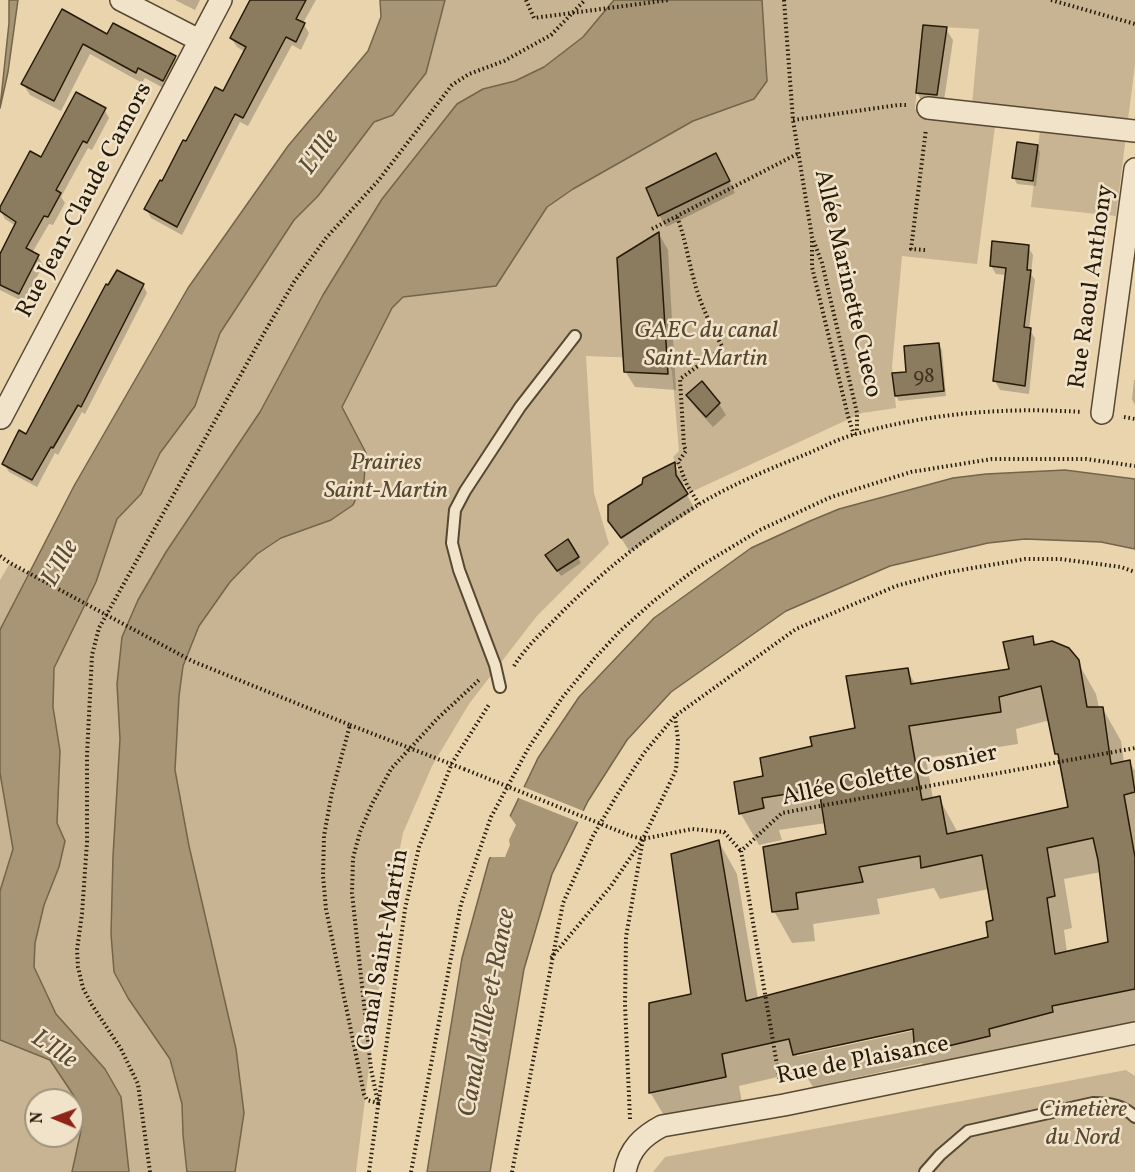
<!DOCTYPE html>
<meta charset="utf-8">
<style>
body{margin:0}
#map{position:relative;width:1135px;height:1172px;overflow:hidden;background:#e9d4ae;font-family:Vollkorn,serif}
canvas{display:block}
.north{position:absolute;left:24px;top:1088px;width:60px;height:60px;box-sizing:border-box;background:#f1e3ca;border:2px solid #a0937d;border-radius:50%;rotate:271deg;font-size:16px;font-weight:700;line-height:24px;text-align:center;color:#261a09}
.north::after{content:'';display:block;margin:auto;width:21px;height:27px;background:#8f2418;clip-path:polygon(50% 0,100% 100%,50% 72%,0 100%)}
</style>
<div id="map">
<canvas width="1135" height="1172"></canvas>
<div class="north">N</div>
</div>
<script>
const context = document.querySelector('canvas').getContext('2d');
context.lineJoin = 'round';
function fillPath(path, color) {
  context.fillStyle = color;
  context.fill(path, 'evenodd');
}
function stroke(path, color, width, dash) {
  context.strokeStyle = color;
  context.lineWidth = width;
  context.lineCap = dash ? 'butt' : 'round';
  context.setLineDash(dash || []);
  context.stroke(path);
}
function write(font, color, halo, rows, align = 'center') {
  context.font = font + ' Vollkorn,serif';
  context.lineWidth = 5;
  context.setLineDash([]);
  context.textBaseline = 'middle';
  context.strokeStyle = halo;
  context.fillStyle = color;
  for (const [text, x, y, turn = 0] of rows) {
    context.save();
    context.translate(x, y);
    context.rotate((+turn || 0) * Math.PI / 180);
    context.textAlign = isNaN(turn) ? turn : align;
    if (halo) context.strokeText(text, 0, 0);
    context.fillText(text, 0, 0);
    context.restore();
  }
}
fillPath(new Path2D(`
 M445,0H1135V64L1116,216L1031,207L1042,113L972,104L979,29L923,26L915,109L996,119L977,264L902,256L892,367L896,408L862,413L689,493L673,457L679,451L672,371L667,359L586,356L594,493L609,544L536,617L469,704L432,766L403,833L390,898L356,1172H129L121,1097L105,1069L56,1014L34,967L35,943L44,905L59,867L65,841L57,823L60,751L53,707L54,668L96,582L117,519L141,494L160,453L195,406L220,333L294,220L318,196L374,122L393,115Z
 M10,563L28,573L0,630V580Z
 M0,773L13,849L0,891Z
 M0,1040L50,1060L78,1102L82,1126L72,1172H0ZM36,1100H72V1136H36Z
 M1126,1070L1135,1076V1172H653L665,1157Z`), '#c8b492');
const water = new Path2D(`
 M9,0H18L8,72L0,108L9,23Z
 M380,0H445L426,73L393,115L374,122L318,196L294,220L220,333L195,406L160,453L141,494L117,519L96,582L54,668L53,707L60,751L57,823L65,841L59,867L44,905L35,943L34,967L56,1014L105,1069L121,1097L129,1172H72L82,1126L78,1102L50,1060L0,1040V891L13,849L0,773V630L74,486L188,288L288,146L368,51L381,17Z
 M614,0H762L767,81L754,99L693,121L573,189L547,207L496,286L403,297L392,308L342,407L366,453L364,481L353,505L331,520L281,538L257,554L230,582L199,626L183,666L179,696L175,770L189,846L236,1049L244,1113L235,1172H187L183,1135L182,1104L170,1059L128,998L114,972L111,934L113,856L120,739L117,684L122,637L138,600L166,552L260,412L323,295L382,199L457,104L483,89L515,81L544,67L583,37Z
 M1065,470L1135,479V549L1101,542L1025,539L988,543L890,566L786,611L671,692L627,740L588,801L552,874L524,969L490,1172H427L462,958L489,860L538,758L579,697L654,618L751,548L810,521L839,509L953,478L986,474Z`);
fillPath(water, '#a79576');
stroke(water, '#73644a', 1.5);
fillPath(new Path2D(`
 M521,786L586,812L581,823L516,797Z
 M509,815L516,825L509,840L510,845L505,857H489Z`), '#e9d4ae');
fillPath(new Path2D(`
 M175,0H200L195,10Z
 M257,0H316L303,23L309,33L301,50L292,45L248,126L240,122L182,235L151,218L146,209L187,143L223,93L245,52L237,47L231,38Z
 M62,11L108,36L175,57L181,68L169,91L145,78L142,83L90,54L61,111L30,95L23,84Z
 M946,29L953,40L943,107L924,104L917,93Z
 M104,109L109,118L92,150L88,148L61,197L65,203L53,225L49,224L32,253L38,256L43,265L24,302L0,290V257L16,226L5,219L0,210L42,159Z
 M1037,146L1040,152L1036,186L1017,184L1014,178Z
 M722,167L735,193L666,227L659,215Z
 M659,234L668,250L676,390L635,387L625,371Z
 M1028,247L1033,255L1031,274L1035,280L1029,329L1035,338L1029,394L1000,390L995,381L1006,275L996,274L991,266Z
 M143,285L147,293L85,414L82,412L58,455L55,453L37,487L9,472L4,464Z
 M939,344L942,350L946,396L899,401L896,396Z
 M1134,380H1135V405L1132,399Z
 M688,395L719,404L726,415L713,427L695,407Z
 M674,464L683,478L684,490L695,509L630,552L610,521Z
 M568,541L581,563L561,576L550,560Z
 M1032,637L1037,646L1077,661L1096,694L1099,708L1103,709L1121,741L1124,763L1129,761L1135,771V1024L1007,1068L935,1085L922,1063L813,1087L803,1071L739,1086L743,1108L669,1124L650,1092L693,996L719,842L737,874L758,999L990,938L994,921L989,889L940,899L934,888L877,899L880,914L813,924L815,941L792,943L774,911L828,835L826,823L779,830L782,840L759,845L741,814L736,784L765,777L814,748L856,729L907,670L916,685L1010,670ZM1050,720L1070,808L958,833L939,798L933,799L926,758L1018,744L1016,729ZM1101,872L1110,944L1067,953L1064,930L1072,928L1064,879ZM920,1026L921,1029L797,1056V1053Z`), '#0003');
const building = new Path2D(`
 M250,0H306L296,19L305,23L296,42L286,37L243,118L235,114L177,227L144,209L160,180L162,181L183,140L186,141L215,87L223,91L246,47L230,38Z
 M62,9L107,34L113,23L176,56L163,81L138,68L136,73L83,44L54,101L21,84Z
 M923,25L947,27L937,95L916,93Z
 M76,92L106,108L87,143L83,141L56,190L61,193L48,217L44,216L26,248L39,255L19,294L0,285V254L16,222L0,211V207L30,151L41,157Z
 M1017,142L1038,145L1033,181L1012,178Z
 M716,153L730,181L658,216L646,188Z
 M659,232L668,374L624,372L617,258Z
 M992,241L1029,245L1027,270H1031L1024,327L1031,328L1025,386L993,381L1006,268L990,266Z
 M117,270L144,284L81,407L78,405L53,448L51,447L32,480L2,464L19,430L26,434L106,284L108,285Z
 M939,343L944,391L895,396L892,373L906,372L904,346Z
 M702,381L720,403L706,417L686,395Z
 M675,462L676,475L688,494L621,538L608,521V505L642,484L643,478Z
 M568,539L579,557L557,571L545,555Z
 M1033,636L1034,645L1052,641L1069,648L1079,660L1087,707H1103L1111,764L1130,760L1135,792L1124,795L1135,857V989L1052,1006L1053,1012L989,1029L990,1036L915,1054L913,1029L793,1055L789,1039L722,1054L726,1077L649,1093V1003L691,994L671,854L719,840L746,1001L988,937L986,922L993,920L982,855L921,868L920,856L859,867L863,882L796,893L798,909L772,912L763,847L826,834L819,789L762,798L764,808L739,814L734,782L763,776L760,758L812,746L810,737L855,728L846,676L908,668L911,684L1009,669L1003,642ZM1041,686L1055,754H1058L1068,807L947,834L940,796L922,800L909,726L1001,712L999,697ZM1093,838L1098,860L1108,942L1055,954L1047,898L1055,896L1047,848Z`);
fillPath(building, '#8b7b5f');
stroke(building, '#261a09', 1.5);
const lane = new Path2D(`
 M500,687L495,665L459,570L452,543L455,510L465,491L520,407L575,336
 M925,1172L940,1155L968,1131L1093,1103C1109,1103 1123,1105 1135,1117`);
const street = new Path2D(`
 M121,0L199,40
 M928,108L1135,131
 M1102,413L1135,169
 M1,418L221,0
 M625,1172C629,1149 643,1136 662,1126L784,1105L1135,1033`);
stroke(lane, '#574832', 14);
stroke(street, '#574832', 24);
stroke(new Path2D(`
 M526,0L534,18L669,0
 M784,0L793,120L812,237L822,263L857,413V433
 M1051,0L1135,24
 M793,120L898,105H906
 M677,217C685,237 688,259 694,280C700,304 711,326 723,348L680,379L684,446L686,451L678,462L687,485L699,504
 M652,229L799,153
 M812,241V267L848,416L854,435
 M925,250L911,249L926,129
 M1124,417L1135,419
 M0,556L10,563L192,661L350,725L332,792L324,836L323,876L326,909L364,1094L367,1100L378,1103L371,1069L352,893L353,858L360,832L372,804L391,769L437,719L479,680
 M514,666C527,645 545,630 562,612C603,571 648,535 698,505C732,484 772,468 809,453C825,446 842,437 860,433C931,413 1007,407 1081,412
 M350,725L464,769
 M631,836L643,839L692,829L724,832L741,851
 M551,958L611,886L643,839L676,770L678,739L675,717
 M780,1083L741,851L782,813L1135,748
 M630,1119L625,1005L626,937L643,839
 M150,1172L138,1084L121,1049L92,1005L83,988L78,967L77,950L82,914L87,842V755L92,655L99,628L263,335L294,282L326,238L378,181L452,85L469,74L504,61L551,35L585,0
 M369,1172L405,909L419,847L452,763L490,703
 M411,1172L461,904L491,817L529,747L562,698L594,659L621,630L655,600L697,568L760,530L831,497L911,472L992,459H1086L1135,466
 M512,1172L563,903L593,836L617,795L644,753L675,716L796,629L896,586L944,573L1025,559H1060L1121,567L1135,572`), '#261a09', 4, [1.5, 3]);
stroke(lane, '#f1e3ca', 10);
stroke(street, '#f1e3ca', 21);
stroke(new Path2D(`
 M464,769L631,836`), '#261a09', 4, [1.5, 3]);
write('21px', '#3f321e', null, [
 ["98",924,378]
]);
write('24px', '#261a09', '#f1e3ca', [
 ["Rue Jean-Claude Camors",86,201,-62],
 ["Allée Marinette Cueco",846,284,77],
 ["Rue Raoul Anthony",1093,287,-82],
 ["Allée Colette Cosnier",890,777,-12],
 ["Canal Saint-Martin",385,950,-80],
 ["Rue de Plaisance",863,1062,-11]
]);
write('italic 24px', '#574832', '#f1e3ca', [
 ["GAEC du canal",706,333],
 ["Saint-Martin",706,361],
 ["Prairies",386,465],
 ["Saint-Martin",386,493],
 ["Cimetière",1083,1112],
 ["du Nord",1083,1140]
]);
write('italic 26px', '#5a4b35', '#f1e3ca', [
 ["L'Ille",321,153,-54],
 ["L'Ille",62,564,-60],
 ["Canal d'Ille-et-Rance",489,1013,-79],
 ["L'Ille",53,1051,34]
]);
</script>
